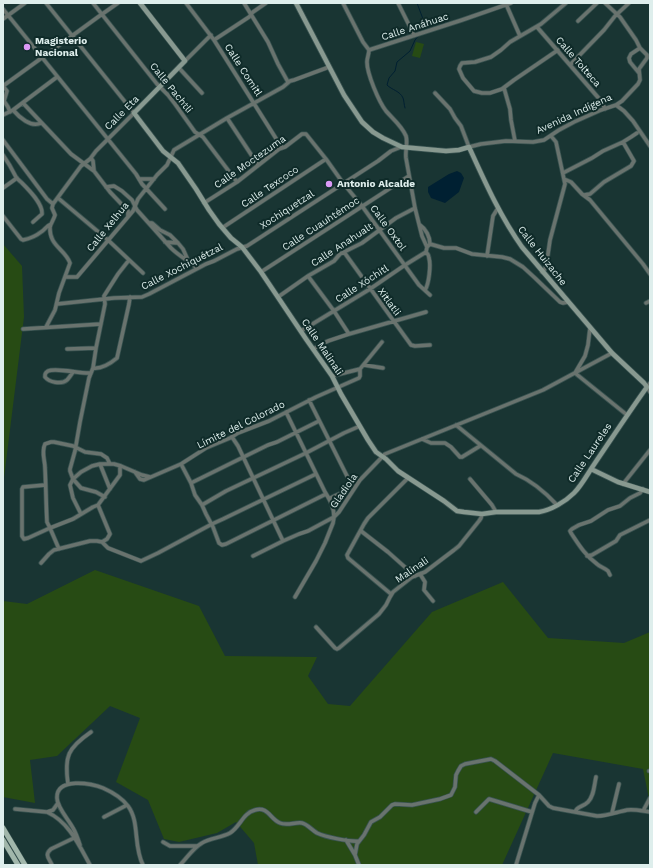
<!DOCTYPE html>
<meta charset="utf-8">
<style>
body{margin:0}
#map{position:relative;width:653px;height:868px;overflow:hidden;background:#193533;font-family:"Work Sans",sans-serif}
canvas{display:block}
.frame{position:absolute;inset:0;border:4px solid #deeeec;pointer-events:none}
</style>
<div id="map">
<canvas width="653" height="868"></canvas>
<div class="frame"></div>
</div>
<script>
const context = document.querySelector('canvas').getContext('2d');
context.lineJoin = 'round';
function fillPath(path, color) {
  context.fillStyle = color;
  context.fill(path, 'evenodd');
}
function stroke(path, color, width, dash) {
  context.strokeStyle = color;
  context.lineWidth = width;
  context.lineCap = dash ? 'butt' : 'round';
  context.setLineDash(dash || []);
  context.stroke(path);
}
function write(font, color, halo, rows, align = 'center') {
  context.font = font + ' "Work Sans",sans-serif';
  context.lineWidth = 4;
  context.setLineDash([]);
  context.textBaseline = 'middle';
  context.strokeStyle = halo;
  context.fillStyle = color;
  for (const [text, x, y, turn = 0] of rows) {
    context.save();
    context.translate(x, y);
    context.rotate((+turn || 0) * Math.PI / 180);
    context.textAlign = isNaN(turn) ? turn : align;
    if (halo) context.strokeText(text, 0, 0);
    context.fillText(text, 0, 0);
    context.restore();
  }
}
fillPath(new Path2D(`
 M416,42L424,44L420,58L412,56Z
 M3,244L22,266L24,317L3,486Z
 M95,570L199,606L225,656L317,657L308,676L328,704L350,706L432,612L503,582L548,638L624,643L650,632V804L643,769L553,753L502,865H258L254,843L236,822L217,833L179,842L164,839L148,800L116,782L140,718L110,706L57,756L30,760L35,803L3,797V601L27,604Z`), '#274b14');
fillPath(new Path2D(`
 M457,171L461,173L464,178L459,192L445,203L431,198L428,192V187L449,174Z`), '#002032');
stroke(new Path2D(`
 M417,3L423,19L419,32
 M405,108C404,105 404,100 403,98C400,91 392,90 387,85L389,78L395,71L397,62L410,51L415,40L419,35`), '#002032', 1);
const street = new Path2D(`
 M46,3L134,113L96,151L90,159L81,166L53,204L52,208L55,215C54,219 51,223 50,227C49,246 65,249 70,263L59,293L55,310L46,327
 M93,3L157,84L168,95L175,104L195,132L203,137L237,182
 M186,3L214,40L282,148
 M244,3L268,42L278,64L288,82
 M343,3L363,42L369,50C369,54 367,58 367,62C367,74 379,102 386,111C393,119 402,126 406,136C408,143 405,151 406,158L415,208L422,236L427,247
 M398,3L414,35
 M506,4L520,36
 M3,9L136,174L142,184L165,209
 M3,19L25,3
 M578,21L597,3
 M537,27L602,102L605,109
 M214,40L249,17L253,12L266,3
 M369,50L462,20L511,3
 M558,50L514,80L502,89L490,93H482L474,91L463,78L459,69L460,66L462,63L475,62L491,57L501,50L510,42L541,24L566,3
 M185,61L211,35
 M570,65L604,30L615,16L629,3
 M179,68L202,93
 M639,73L630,62L629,58L631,54L640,48
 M3,86L98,17L118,3
 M3,86L7,91L4,101L8,107L10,112
 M504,88L510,109L511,120L515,141
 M435,93L450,109L455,118L461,126L469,147L481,144L506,141L533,142L544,140L559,130L574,122L601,110L616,105L622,101L638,84L640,80L639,69L647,58V55L640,48L636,40L620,17L605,3
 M23,103L71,154L94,171L110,192L128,211V216
 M616,105L624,111L633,121L650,146
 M13,110C19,117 31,128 41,123
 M3,115L13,110L57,77
 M227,118L258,165
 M3,140L47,199L53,204
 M3,155C8,162 12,169 16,177C17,179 20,181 22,183C29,190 43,204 42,214L33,222
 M91,158L93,161L94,171
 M563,173L592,158L603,151L623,142L631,137L637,133
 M139,179H154
 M564,179L571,182L582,194L590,200L643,264L650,274
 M106,187L114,186L122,191L132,200L137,210L171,248C179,256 189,261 197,268
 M3,188L17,178
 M584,195L590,194L604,182L631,166L634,161L623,142
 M58,198L108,240L143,273
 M204,203L237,182L279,149L285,147L302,134H306L326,159L343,183L362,206L419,285L430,295
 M3,216L21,239L23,240C28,239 36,236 41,232C45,230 46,226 51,224
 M149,223H152L160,230L170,235L178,243L183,249L187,258V260
 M222,228L326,159
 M165,242L178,243
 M430,244L444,248H456L472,254L502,257L510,259L523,267L535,278L560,302L563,303L568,302
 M344,252L411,345L415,346L430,345
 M487,256L493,216L498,208
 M261,272L409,176
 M542,272L545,269L547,261L550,240L565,184L556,142L551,136
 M308,276L334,311L349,334
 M65,277H77L133,211L138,199L157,175L167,165L174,150L227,118L283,87L290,81L294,80L329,67
 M425,290C429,284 431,265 429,258C429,255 428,254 426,252
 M278,297L308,276L334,261L340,254L362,243L396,218L415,208
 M646,303L650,301
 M57,304L114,298L142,297L149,294L206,264L214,261L237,249L247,246L378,161L391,151L401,147
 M590,328L588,345L585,356L575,373L627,415
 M23,329L101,324
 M301,331L370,289L405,265L426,252L427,247L430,244C430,237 426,229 420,225
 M67,349L96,348
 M313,349L328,341L349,334L426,312
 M364,365L383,368
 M93,368C101,369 111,363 117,358L129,304L130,297
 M73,372C71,375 69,378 67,380C61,385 49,382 45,377C45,374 45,373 48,371C56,367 80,374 91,373
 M332,376L360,369L382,342
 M650,383L647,387L650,392
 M309,400L350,482C349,492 337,494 329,499
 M456,425L516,474C532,481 545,492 557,505
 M232,437L238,446L283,541L253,556
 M422,439L431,443H445L451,447L460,457H462L480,446
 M100,464L110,489
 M181,464L191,483L195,495L202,505L206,514L213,527L219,543L222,545L226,544L326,494
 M135,472L140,479L144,480L181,464L206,448L230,438L238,433L269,421L316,397L359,378L360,376V369
 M470,479L492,505L496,512
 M191,483L268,445L277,442L319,421
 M623,484L650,450
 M45,485L23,487L22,489V536L24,539L28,538L50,528L47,522C46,504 46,486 45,468C45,460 41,452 45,444L51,442H54L73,446L85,452L101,454L107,458L110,464
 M105,497L96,492L81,488L73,479L70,471V469L75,451L80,422L89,378L93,368L96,348L105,304L104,296L118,274L129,260
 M202,505L226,491L306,453L344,433L360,426
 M81,514L73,498L70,485L73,479L81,472L92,466L100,464H114L121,466L142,475L150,477
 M361,531L388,552L415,576
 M283,541L299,534L308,531L334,517C334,507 330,500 325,492L286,412
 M102,542L108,548L141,561L158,553L212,524L223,519L316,474
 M59,549L50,528L73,519L93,507L98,505L120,475V468L121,466
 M587,556L592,555L616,541L620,535L650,520
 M41,563L49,554L54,550L90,541H97L102,542L107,539L110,534L98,505
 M420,574L425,582L424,590L433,601
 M610,575L608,571C605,568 600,567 597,564C585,555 579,545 571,533L570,531L572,529L579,525L591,521L608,510L620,506L630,498L640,493L643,489
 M391,594L348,558L347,555L364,524L368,518L408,478
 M295,597L316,561L325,543L333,523L334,517L339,512L360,480L385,454L543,390L612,353
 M316,627L335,648L337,649L339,648L379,614L386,605L390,597L393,592L412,577L425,572L454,550L459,546L479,521L481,518L482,514
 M649,771H650
 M68,784C64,756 68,748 91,732
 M15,809L47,812L53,810L58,803
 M643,811L650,798
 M47,812C69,822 79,845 90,865
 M476,812L489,799L532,812
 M575,812C577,806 583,807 588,802C594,796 594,786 596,777
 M612,813L619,784
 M104,817L127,805
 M346,840L355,855L359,865
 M163,842L170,846H197
 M80,845C78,839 76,833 73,828C68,819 57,807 57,798C56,777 92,783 103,788C112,792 122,798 128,806C140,822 133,846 143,865
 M355,855L357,844L364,835L371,822L380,817L392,805L395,804L412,805L440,799L451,795L455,787L456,775L458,771L461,766L465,764L491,759L495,761L539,795L549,806L553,808L597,816C607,816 617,812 627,810C635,809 642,811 650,812
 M52,865C49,858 44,855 51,849L76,837
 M180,865C187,858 193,848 202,843C210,838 221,838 230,833C240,827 243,813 255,810C268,806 270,819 280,823C287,826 295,822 302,823C307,824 312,830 317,833C325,837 350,842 359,841
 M516,865L535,803L539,795`);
const secondary = new Path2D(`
 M140,3L185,61L134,113L163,151L178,163L196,189L209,210L219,224L231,238L242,247L261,272L306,339L332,376L341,394L368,440L376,452L386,459L398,471L444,501L457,511L464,512L482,514L496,512H539C551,510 565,502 574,493C582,485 588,473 595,463C612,438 629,412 647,387L644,383L612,353L522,247C500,216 485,182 469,147L459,150L446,151L402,147L383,138L373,132L362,122L344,95L296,3
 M591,469L618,482L650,492`);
const primary = new Path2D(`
 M3,828L25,865
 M3,840L18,865`);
stroke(street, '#395351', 5);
stroke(secondary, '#395351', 6);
stroke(primary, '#395351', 6);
stroke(street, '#69736e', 3.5);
stroke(secondary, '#889990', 4.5);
stroke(primary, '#a1b7ab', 5);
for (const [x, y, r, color] of [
 [27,47,4,"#db99f6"],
 [329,184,4,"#db99f6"]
]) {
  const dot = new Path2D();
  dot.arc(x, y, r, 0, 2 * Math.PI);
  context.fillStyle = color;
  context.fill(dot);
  stroke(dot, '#0f2b29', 1.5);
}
write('10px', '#deeeec', '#0f2b29', [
 ["Calle Anáhuac",415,27,-18],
 ["Calle Tolteca",578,62,49],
 ["Calle Comitl",243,70,57],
 ["Calle Pachtli",171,88,51],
 ["Calle Eta",122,113,-45],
 ["Avenida Indígena",574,114,-25],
 ["Calle Moctezuma",250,162,-35],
 ["Calle Texcoco",270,187,-34],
 ["Xochiquetzal",287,210,-33],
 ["Calle Cuauhtémoc",321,224,-33],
 ["Calle Xelhua",108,227,-51],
 ["Calle Oxtol",388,228,54],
 ["Calle Anahualt",342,245,-33],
 ["Calle Huizache",542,256,52],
 ["Calle Xochiquétzal",182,267,-27],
 ["Calle Xóchitl",362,284,-33],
 ["Xitlatli",389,302,54],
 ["Calle Malinali",322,347,56],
 ["Límite del Colorado",241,425,-26],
 ["Calle Laureles",590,453,-56],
 ["Gladiola",344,491,-55],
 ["Malinali",412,570,-34]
]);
write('bold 10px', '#deeeec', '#0f2b29', [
 ["Magisterio",35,41],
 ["Nacional",35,53],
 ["Antonio Alcalde",337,184]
], 'left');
</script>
